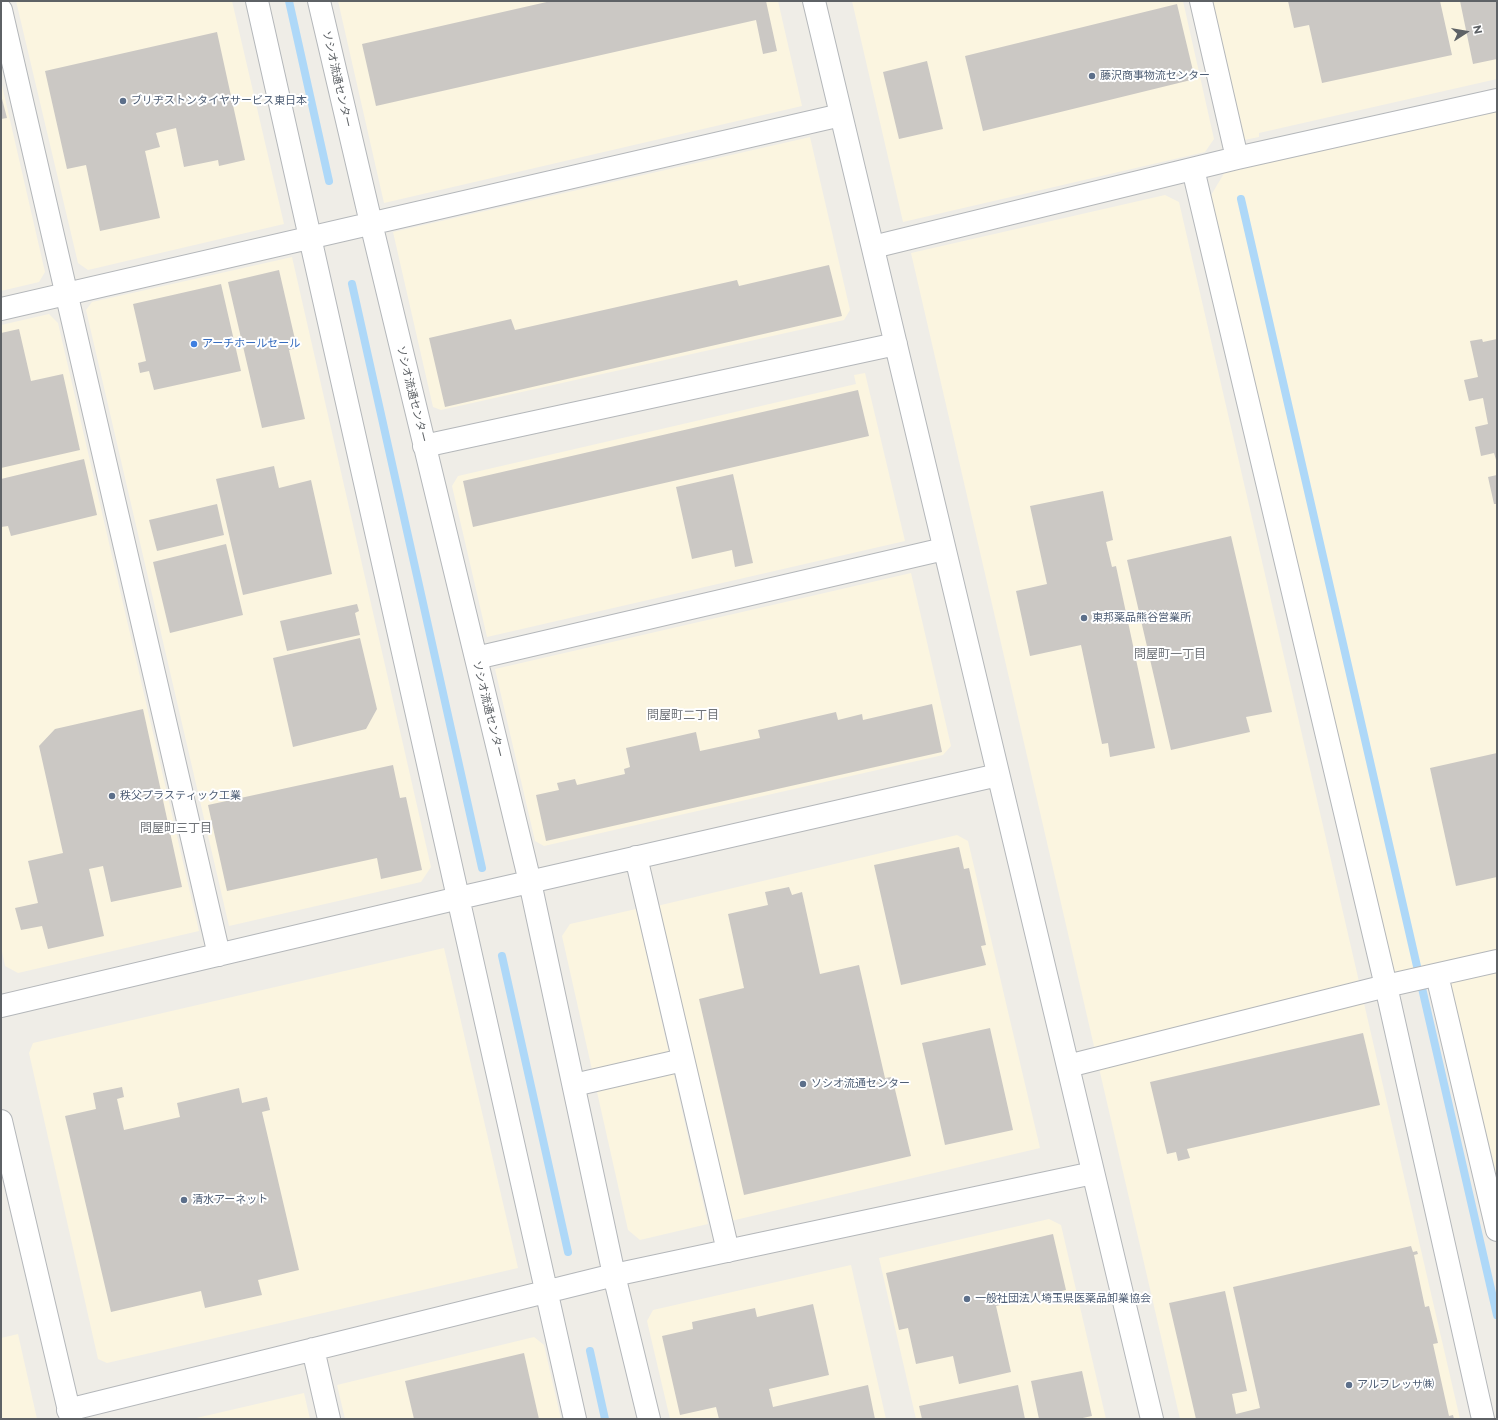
<!DOCTYPE html>
<meta charset="utf-8">
<style>
body{margin:0}
#map{position:relative;width:1498px;height:1420px;overflow:hidden;background:#efede7;font-family:Montserrat,sans-serif}
canvas{display:block}
.frame{position:absolute;inset:0;border:2px solid #5e6266;pointer-events:none}
.north{position:absolute;left:1446px;top:12px;width:40px;height:40px;-webkit-text-stroke:3px #fff;paint-order:stroke;rotate:78deg;font-size:11px;font-weight:700;line-height:16px;text-align:center;color:#5e6266}
.north::after{content:'';display:block;margin:auto;width:14px;height:18px;background:#5e6266;clip-path:polygon(50% 0,100% 100%,50% 72%,0 100%)}
</style>
<div id="map">
<canvas width="1498" height="1420"></canvas>
<div class="frame"></div>
<div class="north">N</div>
</div>
<script>
const context = document.querySelector('canvas').getContext('2d');
context.lineJoin = 'round';
function fillPath(path, color) {
  context.fillStyle = color;
  context.fill(path, 'evenodd');
}
function stroke(path, color, width, dash) {
  context.strokeStyle = color;
  context.lineWidth = width;
  context.lineCap = dash ? 'butt' : 'round';
  context.setLineDash(dash || []);
  context.stroke(path);
}
function write(font, color, halo, rows, align = 'center') {
  context.font = font + ' Montserrat,"Noto Sans JP",sans-serif';
  context.lineWidth = 4;
  context.setLineDash([]);
  context.textBaseline = 'middle';
  context.strokeStyle = halo;
  context.fillStyle = color;
  for (const [text, x, y, turn = 0] of rows) {
    context.save();
    context.translate(x, y);
    context.rotate((+turn || 0) * Math.PI / 180);
    context.textAlign = isNaN(turn) ? turn : align;
    if (halo) context.strokeText(text, 0, 0);
    context.fillText(text, 0, 0);
    context.restore();
  }
}
fillPath(new Path2D(`
 M16,1H232L284,224L88,270L78,263Z
 M338,1H778L802,106L384,203Z
 M852,1H1183L1214,139L1205,152L903,222Z
 M1212,1H1497V79L1259,133V137L1244,140Z
 M1,81L45,272L39,282L1,291Z
 M1497,111V1203L1443,970L1392,981L1210,197L1226,170Z
 M810,137L850,310L844,320L441,410L433,407L393,232Z
 M1165,195L1179,202L1460,1419H1180L911,253Z
 M292,257L431,867L421,882L229,926L86,310L92,302Z
 M49,314L58,323L199,931L18,973L5,966L1,947V325Z
 M865,373L905,541L487,637L452,486L458,476L856,384L854,375Z
 M911,573L951,746L943,755L544,846L535,841L495,669Z
 M957,835L968,841L1040,1148L731,1221L657,906Z
 M636,909L708,1224L640,1240L628,1230L562,936L570,924Z
 M444,948L518,1268L107,1363L98,1359L29,1053L33,1043Z
 M1049,1219L1061,1225L1106,1419H916L879,1258Z
 M851,1265L886,1419H670L647,1321L653,1310Z
 M18,1334L37,1419H1V1338Z
 M534,1337L544,1345L561,1419H345L337,1385Z
 M304,1393L310,1419H192Z`), '#fbf5e0');
stroke(new Path2D(`
 M289,1L329,181
 M1241,199L1497,1315
 M352,284L482,868
 M502,956L568,1252
 M590,1351L605,1419`), '#aed8f8', 8);
fillPath(new Path2D(`
 M551,1H766L777,51L763,54L756,20L376,106L362,44Z
 M1288,1H1440L1452,55L1322,83L1309,25L1294,28Z
 M1460,1H1497V59L1473,64Z
 M1177,4L1195,79L983,131L965,56Z
 M217,32L245,160L219,166L218,160L184,167L176,128L156,133L160,147L145,151L160,218L100,231L86,165L67,169L45,71Z
 M927,61L943,129L899,139L883,72Z
 M1,95L7,118L1,119Z
 M829,265L842,316L445,407L429,338L511,319L515,330L737,280L739,286Z
 M279,270L297,348L289,350L305,419L262,428L228,282Z
 M221,284L241,371L154,390L149,371L140,373L138,363L146,361L133,304Z
 M19,329L31,381L63,374L80,450L1,468V333Z
 M1482,339L1483,342L1497,339V463L1494,453L1481,456L1475,427L1488,424L1483,398L1469,401L1464,380L1478,377L1470,341Z
 M858,390L869,436L473,527L463,481Z
 M84,459L97,515L11,536L8,526L1,527V479Z
 M274,466L279,488L311,480L332,574L243,595L216,479Z
 M733,474L753,563L735,567L732,550L692,559L676,487Z
 M1497,475V504H1494L1488,477Z
 M1103,491L1113,540L1106,542L1112,567L1116,566L1155,748L1110,757L1108,743L1102,744L1081,645L1030,656L1016,591L1047,584L1030,506Z
 M217,504L224,535L157,551L149,520Z
 M1231,536L1272,712L1246,717L1250,732L1171,750L1127,560Z
 M226,544L243,615L170,633L153,562Z
 M357,604L359,611L355,613L360,635L287,651L280,621Z
 M360,638L377,709L366,729L293,747L273,658Z
 M932,704L942,752L546,841L536,795L559,790L557,783L575,779L577,785L625,774L624,769L630,767L626,748L696,732L700,751L760,738L758,730L836,712L838,720L862,714L863,720Z
 M143,709L182,887L111,902L103,866L89,869L104,936L48,949L42,926L21,930L15,908L38,903L28,861L63,853L39,746L55,729Z
 M1497,753V877L1456,886L1430,768Z
 M393,765L400,798L406,797L422,870L381,879L377,858L227,891L208,805Z
 M959,847L964,869L969,868L986,945L981,946L986,965L901,985L874,865Z
 M789,887L792,895L802,892L820,974L859,965L885,1078L892,1077L911,1156L744,1195L699,999L744,988L728,914L768,905L765,892Z
 M990,1028L1013,1130L945,1145L922,1043Z
 M1363,1033L1380,1105L1187,1149L1190,1158L1178,1161L1176,1152L1167,1154L1150,1082Z
 M122,1087L124,1097L117,1099L124,1130L180,1117L177,1103L239,1088L242,1103L267,1097L270,1110L262,1112L299,1270L258,1280L262,1295L205,1308L201,1291L111,1312L65,1116L96,1109L93,1093Z
 M1053,1234L1066,1290L996,1306L1011,1372L959,1384L953,1356L916,1364L908,1328L899,1330L886,1273Z
 M1411,1246L1413,1252L1417,1251L1418,1254L1414,1255L1425,1307L1429,1306L1438,1343L1433,1344L1449,1416L1453,1415L1454,1419H1196L1169,1303L1225,1291L1247,1391L1232,1394L1236,1414L1260,1408L1233,1287Z
 M813,1304L829,1375L769,1389L773,1407L868,1385L875,1419H719L716,1407L680,1415L662,1336L693,1329L692,1322L755,1308L757,1317Z
 M524,1353L539,1419H414L405,1381Z
 M1082,1371L1092,1416L1078,1419H1039L1031,1381Z
 M1018,1385L1025,1419H922L919,1406Z`), '#cbc8c4');
const minor = new Path2D(`
 M257,1L575,1419
 M319,1L371,223L530,882L614,1275L649,1419
 M814,1L1152,1419
 M1201,1L1237,158
 M1,10L219,955
 M1193,169L1386,986L1483,1419
 M873,247L1237,158L1497,100
 M1,309L841,115
 M424,446L896,344
 M476,658L944,549
 M636,857L728,1251
 M1437,975L1497,1230
 M1,1006L459,898L998,775
 M1068,1066L1386,986L1497,961
 M574,1085L683,1060
 M1,1121L71,1419
 M313,1349L329,1419
 M68,1410L614,1275L1093,1173`);
stroke(minor, '#b4b7ba', 24);
stroke(minor, '#fff', 22);
for (const [x, y, r, color] of [
 [1092,76,4,"#5c6f8a"],
 [123,101,4,"#5c6f8a"],
 [194,344,4,"#3f7fe0"],
 [1084,618,4,"#5c6f8a"],
 [112,796,4,"#5c6f8a"],
 [803,1084,4,"#5c6f8a"],
 [184,1200,4,"#5c6f8a"],
 [967,1299,4,"#5c6f8a"],
 [1349,1385,4,"#5c6f8a"]
]) {
  const dot = new Path2D();
  dot.arc(x, y, r, 0, 2 * Math.PI);
  context.fillStyle = color;
  context.fill(dot);
  stroke(dot, '#fff', 1.5);
}
write('11px', '#4e5e75', '#fff', [
 ["藤沢商事物流センター",1100,76],
 ["ブリヂストンタイヤサービス東日本",131,101],
 ["東邦薬品熊谷営業所",1092,618],
 ["秩父プラスティック工業",120,796],
 ["ソシオ流通センター",811,1084],
 ["清水アーネット",192,1200],
 ["一般社団法人埼玉県医薬品卸業協会",975,1299],
 ["アルフレッサ㈱",1357,1385]
], 'left');
write('11px', '#5e6266', '#fff', [
 ["ソシオ流通センター",337,79,77],
 ["ソシオ流通センター",412,394,76],
 ["ソシオ流通センター",488,709,76]
]);
write('11px', '#366cbe', '#fff', [
 ["アーチホールセール",202,344]
], 'left');
write('12px', '#6f7378', '#fff', [
 ["問屋町一丁目",1170,654],
 ["問屋町二丁目",683,715],
 ["問屋町三丁目",176,828]
]);
</script>
